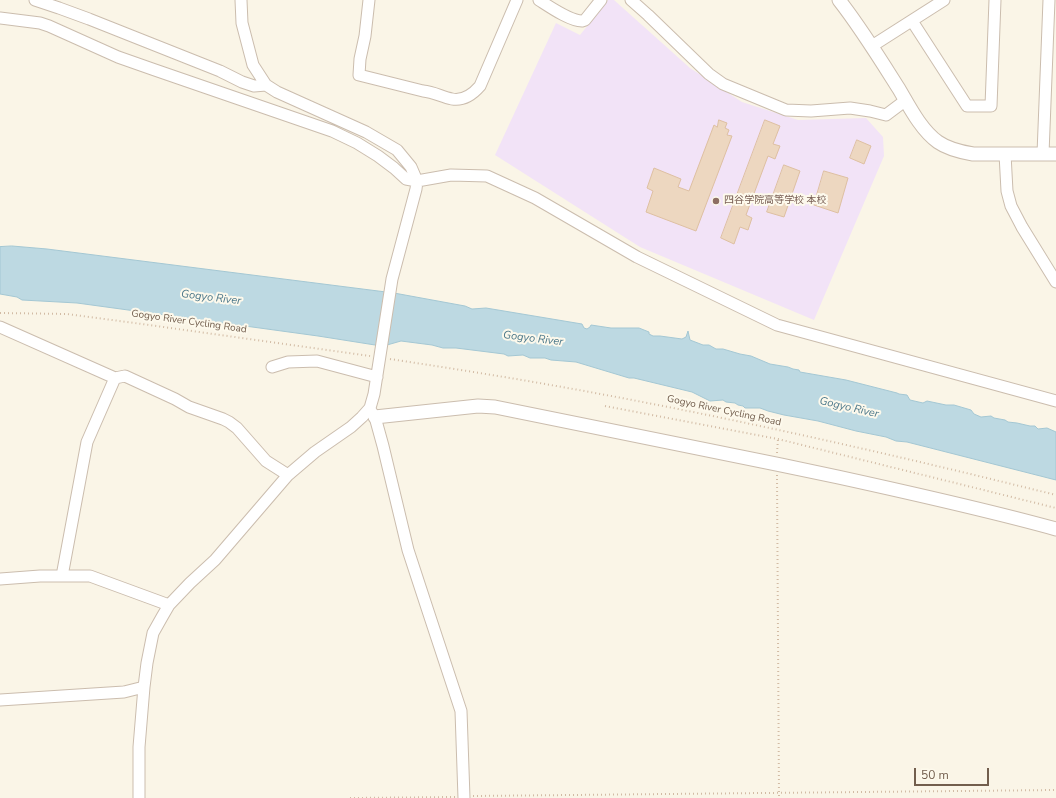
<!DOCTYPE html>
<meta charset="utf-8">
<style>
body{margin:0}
#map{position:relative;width:1056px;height:798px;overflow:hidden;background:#faf5e7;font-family:"Nunito Sans",sans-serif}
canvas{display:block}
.scale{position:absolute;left:914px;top:768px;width:75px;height:18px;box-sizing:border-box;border:2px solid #725e4d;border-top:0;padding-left:5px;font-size:12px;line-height:14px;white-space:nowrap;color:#725e4d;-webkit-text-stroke:3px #fdf9ec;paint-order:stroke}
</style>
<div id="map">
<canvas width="1056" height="798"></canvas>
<div class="scale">50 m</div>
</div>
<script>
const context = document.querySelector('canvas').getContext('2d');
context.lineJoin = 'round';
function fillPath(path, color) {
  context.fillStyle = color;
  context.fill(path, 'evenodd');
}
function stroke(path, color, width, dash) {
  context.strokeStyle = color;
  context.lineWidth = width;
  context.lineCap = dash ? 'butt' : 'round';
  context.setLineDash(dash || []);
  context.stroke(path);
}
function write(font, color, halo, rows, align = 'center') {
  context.font = font + ' "Nunito Sans","Noto Sans JP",sans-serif';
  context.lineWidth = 4;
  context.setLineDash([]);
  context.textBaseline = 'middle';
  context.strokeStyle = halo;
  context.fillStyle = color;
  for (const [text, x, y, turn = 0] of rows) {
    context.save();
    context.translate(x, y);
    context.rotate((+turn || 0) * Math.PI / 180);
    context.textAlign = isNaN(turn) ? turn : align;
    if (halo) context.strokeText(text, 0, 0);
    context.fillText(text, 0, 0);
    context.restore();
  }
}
fillPath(new Path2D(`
 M608,0H614L690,68L742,102L798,120L866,118L883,137L884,156L814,320L640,247L495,155L556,23L580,35Z`), '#f2e3f7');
const water = new Path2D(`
 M12,246L47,249L394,293L465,306L472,309L486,308L582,324L584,328L587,329L590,327L591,325L611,328H639L649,332V334L653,336H660L682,339L686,337L688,331L690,340L703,345H709L716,349H723L740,354L751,356L770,364L788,367L793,369L799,370L800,372L846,380L897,393L899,394L907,395L910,400L923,403L927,401L946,405H954L971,410L974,414L981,417L991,416L994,418L1005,420L1008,422L1017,423L1030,426H1035L1038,429L1047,428L1056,432V480L907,442L896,441L886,437L856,431L818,421L784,415L768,411L760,408H745L743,406L738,405L735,403L726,402L723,400L710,401L692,392L634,378H629L576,362L551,360L545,358H530L523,355L508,356L504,354L456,348H443L432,345L401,341L387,345H375L318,336L77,303L22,300L17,297L0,294V247Z`);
fillPath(water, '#bdd9e2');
stroke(water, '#a4c7d3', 1);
const building = new Path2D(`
 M719,120L727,123L725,128L729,130L727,135L732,136L696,231L646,212L653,191L647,188L654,168L681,179L678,187L689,191L714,125L717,127Z
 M765,120L780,126L773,144L780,146L775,159L768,156L746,215L752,218L748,230L740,227L734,244L721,238Z
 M857,140L871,146L864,164L850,158Z
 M784,165L800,171L784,217L767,212Z
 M824,171L848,178L838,213L814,205Z`);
fillPath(building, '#edd7c0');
stroke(building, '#dec0a2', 1);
const minor = new Path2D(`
 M35,0L59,8L89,19L220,71L242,82L254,86L266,85
 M369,0L365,36L360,59L359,75L423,91C434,92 442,97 452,99C463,101 473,94 480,86L517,0
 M539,0C550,7 570,21 582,21L585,20L601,0
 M631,0L648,15L709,74L723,84L786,110L811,111L850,108L870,111L886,115L906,100
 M0,18L40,23L49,26L118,57L155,70L332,131L357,143L378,156L394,168L406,179L417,181L451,175L487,176L535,198L637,257L777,325L1056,401
 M912,21L967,106H991L995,0
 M872,46L944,0
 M1005,154L1007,191L1011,206L1022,227L1056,282
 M1043,154L1049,0
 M0,327L115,378L125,376L175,399L189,407L223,419L229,422L237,428L266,461L288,475
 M272,367L288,362L317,361L377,377
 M371,411L375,417L383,446L408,550L428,611L461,711L464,798
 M62,576L87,442L115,378
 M0,579L40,576H90L169,605
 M0,700L124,692L144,687
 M139,798V747L144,687L147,663L153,633L162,617L169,605L190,583L215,560L288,475L315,452L351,427L362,417L370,408L374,394L392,279L416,189L417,181L411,167L397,150L366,132L277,92L266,85L253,65L242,23L241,0`);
const tertiary = new Path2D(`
 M839,0C861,28 880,59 899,89C909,106 921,130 938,142C948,149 961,152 973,154H1056
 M375,417L478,406L495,407C610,430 724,453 838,477C911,493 984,509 1056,529`);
stroke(minor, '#cbbdae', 13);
stroke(tertiary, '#cbbdae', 15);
stroke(new Path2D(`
 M0,313L67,314L142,324L370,356
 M390,359C442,367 494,375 545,384C717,414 887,453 1056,495
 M605,406L778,439L1056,508
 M777,453L778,439
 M777,475L779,798
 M473,796L1056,790
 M350,798L455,797`), '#d2bba4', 2, [1, 3]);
stroke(minor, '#fff', 11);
stroke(tertiary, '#fff', 13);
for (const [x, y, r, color] of [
 [716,201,4,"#8d6e63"]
]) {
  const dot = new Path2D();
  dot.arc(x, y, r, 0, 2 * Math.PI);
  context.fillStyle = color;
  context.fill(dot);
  stroke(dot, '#fdf9ec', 1.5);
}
write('10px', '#785e54', '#fdf9ec', [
 ["四谷学院高等学校 本校",724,201]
], 'left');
write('10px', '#725e4d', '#fdf9ec', [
 ["Gogyo River Cycling Road",189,322,8],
 ["Gogyo River Cycling Road",724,411,12]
]);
write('italic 11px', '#4c788a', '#fdf9ec', [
 ["Gogyo River",211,298,7],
 ["Gogyo River",533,339,7],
 ["Gogyo River",849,408,13]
]);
</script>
